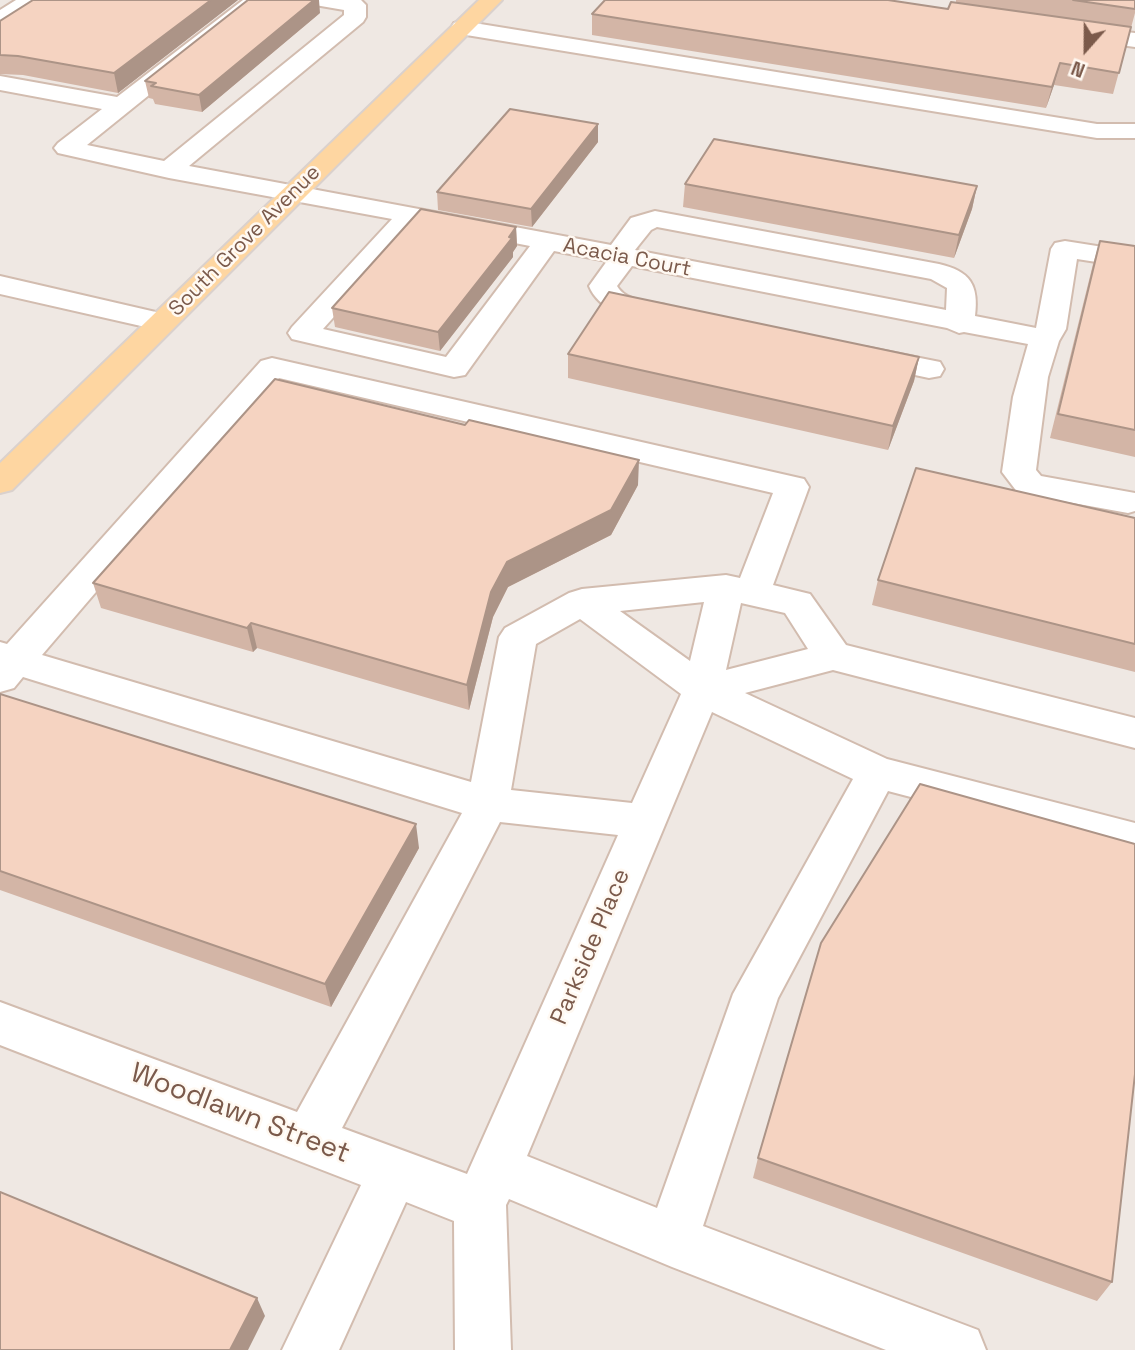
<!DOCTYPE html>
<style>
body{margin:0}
#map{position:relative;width:1135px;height:1350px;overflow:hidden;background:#fef5eb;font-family:"Space Grotesk",sans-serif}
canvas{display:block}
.north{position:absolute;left:1051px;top:14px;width:70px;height:70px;-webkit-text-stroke:5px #fff9f2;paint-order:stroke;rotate:201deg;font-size:19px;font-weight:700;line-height:28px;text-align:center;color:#7b5a4b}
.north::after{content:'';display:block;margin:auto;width:24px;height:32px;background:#7b5a4b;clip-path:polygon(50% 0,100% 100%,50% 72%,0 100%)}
</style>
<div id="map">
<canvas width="1135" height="1350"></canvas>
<div class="north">N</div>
</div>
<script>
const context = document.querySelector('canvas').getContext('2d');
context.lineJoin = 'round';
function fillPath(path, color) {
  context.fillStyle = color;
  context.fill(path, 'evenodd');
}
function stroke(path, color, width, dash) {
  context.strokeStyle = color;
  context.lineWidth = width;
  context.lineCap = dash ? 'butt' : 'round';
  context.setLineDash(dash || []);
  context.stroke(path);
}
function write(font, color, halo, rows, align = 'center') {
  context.font = font + ' "Space Grotesk",sans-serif';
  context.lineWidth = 5;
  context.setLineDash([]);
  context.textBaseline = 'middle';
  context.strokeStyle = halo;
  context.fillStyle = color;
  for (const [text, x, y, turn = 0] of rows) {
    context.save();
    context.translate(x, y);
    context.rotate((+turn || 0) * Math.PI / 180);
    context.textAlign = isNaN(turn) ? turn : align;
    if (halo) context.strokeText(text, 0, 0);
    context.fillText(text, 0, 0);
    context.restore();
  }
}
fillPath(new Path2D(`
 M0,0H1135V1350H0Z`), '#efe8e3');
const minor = new Path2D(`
 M16,0H42L8,25L0,27V10Z
 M243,0H267L87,145L164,161L344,15V10L315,5L312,0H361L366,5V17L363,22L189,166L611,245L631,218L655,211L939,264C970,271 979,285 975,316L1036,328L1051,249L1055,243L1065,241L1135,252V268L1077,259L1066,329L1059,341L1048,377L1036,470L1041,476L1135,493V511L1128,513L1018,493L1002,472L1013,397L1028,344L964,332L959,333L947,328L632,266L617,286C626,302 649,301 665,305L670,311L665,317C638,324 600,313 589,286L607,261L554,251L465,375L454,377L292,339L288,333L292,327L392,219L169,178L58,153L54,148L58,143L102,109L0,90V76L117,97ZM417,224L530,246L446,357L323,329ZM657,227L931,279L947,288L946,310L635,250L651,230Z
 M462,21L1097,124H1135V138H1097L454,33L451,28L454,23Z
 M1076,26L1135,33V47L1068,38L1065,33L1068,28Z
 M0,276L173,316L178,322L173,328L163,331L0,294Z
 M865,347L940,362L944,369L940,376L929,378L854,362L850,356L854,350Z
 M272,358L804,479L809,487L773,585L810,594L846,645L1135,718V748L833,670L745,693L887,759L1135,823V847L1120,852L888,791L778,998L703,1226L978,1330L986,1350H886L672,1267L509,1199L506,1205L511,1350H455L454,1221L406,1202L339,1350H282L361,1185L0,1045V1002L297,1112L462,813L23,677L14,688L0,692V642L7,644L261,361ZM279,378L773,493L740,578L726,575L582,589L569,593L505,628L499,637L471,782L42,655ZM704,602L690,661L620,611ZM741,603L785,613L808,649L726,670ZM580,619L681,694L632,803L511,790L536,644ZM712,712L853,779L733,994L657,1208L527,1156ZM500,822L618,835L467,1174L342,1128Z`);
const major = new Path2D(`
 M479,0H502L12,490L0,493V463Z`);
stroke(minor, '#d2bcaf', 4);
stroke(major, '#dad1cd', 4);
fillPath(minor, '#fff');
fillPath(major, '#fed6a1');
fillPath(new Path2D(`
 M238,0L118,93L23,75L0,74V21Z
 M956,0H1135V13L1113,94L1054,85L1046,108L592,35V14L948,9L956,2Z
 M320,13L202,112L155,104L153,99L149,98L145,81Z
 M598,124V142L532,227L438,210L437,192Z
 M685,184L977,186L972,209L954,258L683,207Z
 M516,227L517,246L513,252V257L440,351L335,327L332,308Z
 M1100,241L1135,246V457L1050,438L1093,264Z
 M568,354L919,357L914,381L888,450L568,378Z
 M638,485L611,535L508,587L493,617L469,710L257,648L253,652L101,608L93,583Z
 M1135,518V672L872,605L878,580Z
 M0,694L419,848L331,1007L0,890Z
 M758,1158L1112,1282L1097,1301L753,1178Z`), '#d3b5a6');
fillPath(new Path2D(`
 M211,0H238L118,93L114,73Z
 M314,0H319L320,13L202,112L199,95Z
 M1060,63L1054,85L1046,108L1052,87Z
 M598,124V142L532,227L531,209Z
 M977,186L972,209L954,258L959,235Z
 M516,227L517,246L513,252V257L440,351L438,332Z
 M919,357L914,381L888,450L893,426Z
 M639,460L638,485L611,535L508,587L493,617L469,710L467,685L491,592L507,562Z
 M251,623L257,648L253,652L247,628Z
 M416,824L419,848L331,1007L325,984Z
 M257,1298L265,1316L248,1350H230Z`), '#ac9487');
const building = new Path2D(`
 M33,0H211L114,73L18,56L0,55V21Z
 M248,0H314L199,95L151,86L156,83L145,81Z
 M605,0H888L948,9L951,2L1131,27L1119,73L1060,63L1052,87L592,14Z
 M1073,0H1135V9Z
 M510,109L598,124L531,209L437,192Z
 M714,139L977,186L959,235L685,184Z
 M421,209L516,227L509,237L512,238L438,332L332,308Z
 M1100,241L1135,246V430L1058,414Z
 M609,292L919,357L893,426L568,354Z
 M275,379L465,425L469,420L639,460L611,510L507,562L491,592L467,685L251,623L247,628L93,583Z
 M916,468L1135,518V644L878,580Z
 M0,694L416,824L325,984L0,871Z
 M920,784L1135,844V1074L1112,1282L758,1158L821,943Z
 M0,1192L257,1298L230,1350H0Z`);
fillPath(building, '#f5d3c1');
stroke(building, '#ac9487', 2);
write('21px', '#7b5a4b', '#fff9f2', [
 ["South Grove Avenue",245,241,-45],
 ["Acacia Court",627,258,11]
]);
write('24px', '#7b5a4b', '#fff9f2', [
 ["Parkside Place",591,947,-67]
]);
write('28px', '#7b5a4b', '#fff9f2', [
 ["Woodlawn Street",240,1114,21]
]);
</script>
